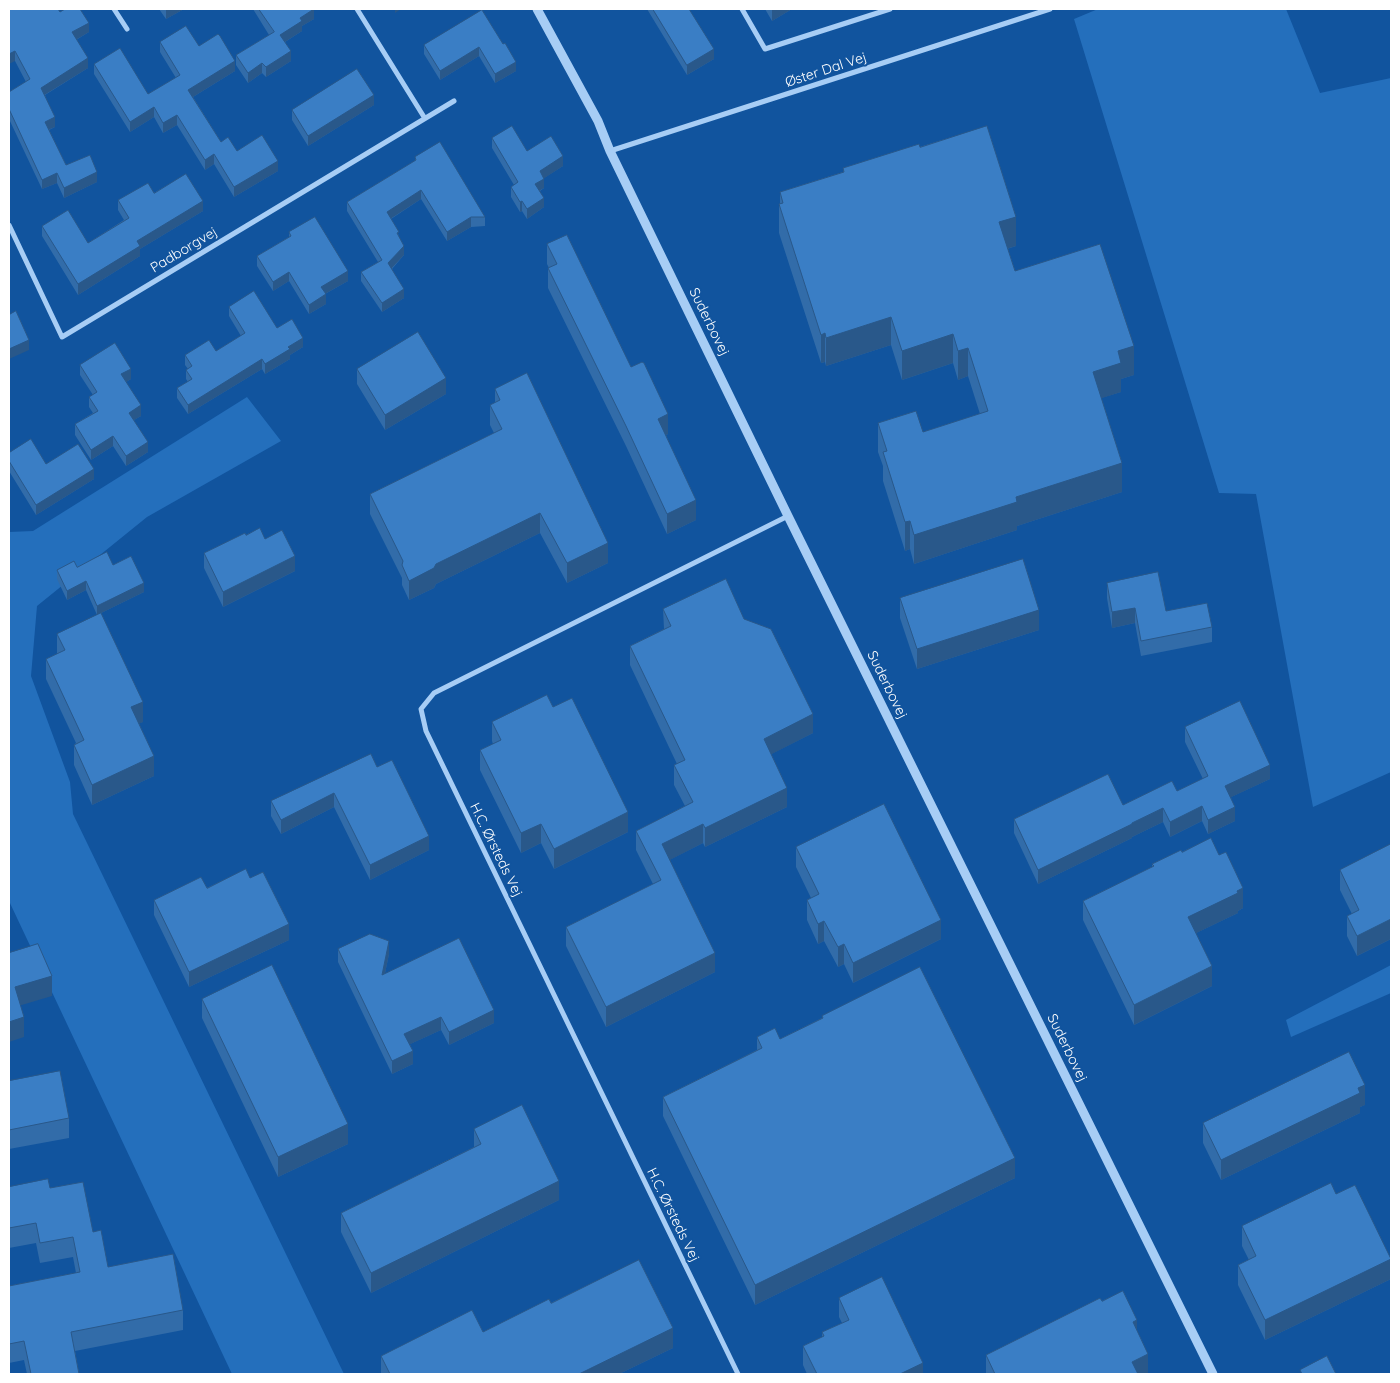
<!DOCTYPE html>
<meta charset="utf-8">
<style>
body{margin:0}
#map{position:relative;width:1400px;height:1383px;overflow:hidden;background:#11549e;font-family:Quicksand,sans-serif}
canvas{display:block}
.frame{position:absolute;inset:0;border:10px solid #fff;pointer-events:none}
</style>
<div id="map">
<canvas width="1400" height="1383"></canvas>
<div class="frame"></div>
</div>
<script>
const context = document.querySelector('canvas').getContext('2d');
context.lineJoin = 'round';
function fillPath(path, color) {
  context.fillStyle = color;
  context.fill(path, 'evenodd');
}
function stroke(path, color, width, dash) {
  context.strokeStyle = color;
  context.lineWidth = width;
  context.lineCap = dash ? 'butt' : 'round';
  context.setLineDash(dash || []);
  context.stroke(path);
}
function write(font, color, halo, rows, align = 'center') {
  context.font = font + ' Quicksand,sans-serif';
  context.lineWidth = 4;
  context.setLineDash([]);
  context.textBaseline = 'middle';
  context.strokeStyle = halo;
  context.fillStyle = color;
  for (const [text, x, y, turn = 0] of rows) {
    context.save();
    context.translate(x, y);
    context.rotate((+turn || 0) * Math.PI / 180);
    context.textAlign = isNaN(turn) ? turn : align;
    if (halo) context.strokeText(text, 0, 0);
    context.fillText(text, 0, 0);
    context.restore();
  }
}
fillPath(new Path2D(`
 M1098,9H1286L1320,93L1391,78V772L1313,807L1256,494L1219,493L1074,19Z
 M247,397L281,441L147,517L37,606L31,676L70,782L73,814L344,1374H232L9,901V532L33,531Z
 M1391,965V993L1291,1037L1286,1020Z`), '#246fbc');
stroke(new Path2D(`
 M114,9L127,29
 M357,9L424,117
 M742,9L765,49L890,9
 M610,151L1050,9
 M9,225L62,337L454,101
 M738,1374L426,731L421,709L434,693L788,516`), '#a7cdf5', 5);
stroke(new Path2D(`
 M537,9L598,121L610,151L788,516L1213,1374`), '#a7cdf5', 9);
fillPath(new Path2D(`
 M9,9L60,12L89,32L76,40L88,68L45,95L55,127L49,130L66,165L97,182L64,198L57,183L42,189L9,119V92L26,82L15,61Z
 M159,9H184L166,19Z
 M253,9H314V19L302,26V31L285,42L291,61L266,77L262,73L248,83L236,65V55L269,35Z
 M647,9H689L714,59L687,75Z
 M765,9H792L772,21Z
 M482,10L516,71L495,83L479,56L440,80L424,54V45Z
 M160,42L199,46L235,71L193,97L221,142L237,151L278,171L234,197L214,164L205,170L177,125L163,133L154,117L130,132L94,74V64L148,94L176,78L160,52Z
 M374,105L308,146L292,120V110Z
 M492,138L527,151L563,166L544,178V188L540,191L544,207L527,219L522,211L520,212L511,197V187L514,185L492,148Z
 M920,147L1016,246L1007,249L1015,271L1134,375L1121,379V392L1101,398L1122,492L1017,526V530L914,564L910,549L905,551L883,481V466L878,452V423L923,432L980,414L968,376L958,380L953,363L902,380L891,345L826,366L825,362L821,363L779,233V204H780V192L843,172V168Z
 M415,157L485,217V226L471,227L447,241L421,199L391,219L399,236L404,255L392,269L404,298L382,312L361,281V272L378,262L347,211V202L415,161Z
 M154,193L203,211L140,249V256L78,295L42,236V226L88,243L124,220L118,210V200Z
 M289,232L348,281L325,294L326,304L309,314L289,281L273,291L257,266V256L289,237Z
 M547,244L631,367L668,434L666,435L696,520L667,534L626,446L548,288V268H549L547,264Z
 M229,307L277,328L303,347L290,355V359L265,374L262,369L188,414L177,398V388L188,382L186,379V370L188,369L185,365V355L216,351L241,336L229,316Z
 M80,365L131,379L126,382L141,416L134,420L148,452L126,466L113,446L91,460L75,435V424L93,413L89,407V397L93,395L80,375Z
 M357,369L446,394L385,430L357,384Z
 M495,389L608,563L567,583L540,533L436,584L434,588L409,600L402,585V578L370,514V494L494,433L490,425V405L495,403Z
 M9,453L46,464L94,479L36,515L9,471Z
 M246,535L265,539L295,571L223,607L204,568V553Z
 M113,565L144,592L97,615L86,590L67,600L57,579V570L77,567Z
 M1107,583L1166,611L1212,627V642L1141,656L1135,623L1112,628L1107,598Z
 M900,598L1039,630L917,669L900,618Z
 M663,609L744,619L813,733L771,754L787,807L705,847L703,843L669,860L715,972L606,1027L566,946V927L653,884L636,850V831L685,806L674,785V765L677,764L630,665V646L664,629Z
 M57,634L143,722L139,723L154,776L92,805L74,765V745L76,743L46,679V659L57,654Z
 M553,707L628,832L554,869L541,843L521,853L480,770V750L493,744L492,741V722Z
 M1185,727L1270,779L1231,797L1235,821L1208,834L1202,821L1170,837L1163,822L1132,837V838L1038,884L1014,833V819L1123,805L1177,791L1203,779L1185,742Z
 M377,767L429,850L370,880L334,807L281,834L271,816V801Z
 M1391,844V939L1357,956L1347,936V916L1352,914L1340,890V870Z
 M796,847L941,939L853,983L844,964L838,967L824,941L818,944L807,920V900L811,898L796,867Z
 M1182,852L1243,908L1238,911V913L1196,933L1212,986L1134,1025L1083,920V901L1152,867V864Z
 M250,878L289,940L189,987L154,915V900Z
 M338,949L389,954L385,973L494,1023L449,1045L441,1030L410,1044L413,1064L392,1074L338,962Z
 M202,999L348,1144L278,1177L202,1018Z
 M822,1016L1015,1178L755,1305L663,1116V1097L757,1050V1037L780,1039L822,1018Z
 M9,1081L69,1118V1138L9,1149Z
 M1365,1105L1360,1107V1113L1221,1180L1203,1143V1123Z
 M474,1129L559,1200L371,1293L341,1232V1213L474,1147Z
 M9,1187L50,1188L93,1232L108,1267L183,1310V1330L75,1351L79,1374H27L24,1360L9,1363V1286L76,1273L73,1257L40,1263L36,1243L9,1248Z
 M1336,1194L1391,1279L1265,1340L1238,1285V1265L1249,1260L1242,1246V1226Z
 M839,1298L923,1374H807L803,1365V1346L822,1337V1332L842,1323L839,1317Z
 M1102,1301L1137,1331L1148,1374H986V1355Z
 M551,1303L673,1348L619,1374H381V1356L483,1332Z`), '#326ca9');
fillPath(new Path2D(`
 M166,9H184L166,19Z
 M314,9V19L302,26V31L280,45V35L300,18Z
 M395,9H401L395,13Z
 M772,9H792L772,21Z
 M89,23V32L72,42V32Z
 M479,47V56L440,80V71Z
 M714,49V59L687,75V65Z
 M15,51V61L9,64V54Z
 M291,51V61L266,77V67Z
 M88,58V68L41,97V88Z
 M235,61V71L188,100V90Z
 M516,62V71L495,83V74Z
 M262,63V73L248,83V73Z
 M374,95V105L308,146V136Z
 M154,107V117L130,132V122Z
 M177,115V125L163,133V123Z
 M55,117V127L45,131V122Z
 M214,154V164L205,170V160Z
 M563,156V166L540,181V171Z
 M278,161V171L234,197V187Z
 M97,172V182L64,198V188Z
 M57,173V183L42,189V180Z
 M544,179V188L535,193V184Z
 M421,190V199L387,221V212Z
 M544,198V207L527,219V209Z
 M203,201V211L140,249V256L78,295V284L137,241Z
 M522,201V211L520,212V202Z
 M471,217V227L447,241V232Z
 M1016,217V246L999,251V222Z
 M404,246V255L388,272V263Z
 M348,271V281L321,296V287Z
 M289,272V281L273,291V282Z
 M404,289V298L382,312V303Z
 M326,294V304L309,314V305Z
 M891,317V345L826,366V338Z
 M825,333V362L821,363V335Z
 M953,334V363L902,380V351Z
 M303,338V347L290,355V359L265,374V364L288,347Z
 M29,340V350L9,359V349Z
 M1134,346V375L1121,379V392L1093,401V372L1118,351Z
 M968,348V376L958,380V351Z
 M262,359V369L188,414V405Z
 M131,369V379L121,385V374Z
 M446,378V394L385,430V415Z
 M141,405V416L129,423V413Z
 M668,414V434L658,439V419Z
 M113,436V446L91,460V450Z
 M148,442V452L126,466V456Z
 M1122,463V492L1017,526V530L914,564V535L1016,497Z
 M94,469V479L36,515V505Z
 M696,500V520L667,534V514Z
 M540,513V533L436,584L434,588L409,600V581L436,564Z
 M910,521V549L905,551V522Z
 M608,543V563L567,583V563Z
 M295,556V571L223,607V592Z
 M86,581V590L67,600V591Z
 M144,583V592L97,615V606Z
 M1135,608V623L1112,628V612Z
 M1039,610V630L917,669V649Z
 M143,702V722L131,727V707Z
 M813,714V733L764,758V739Z
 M154,756V776L92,805V785Z
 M1270,765V779L1225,800V786Z
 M787,788V807L705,847V828Z
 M334,793V807L281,834V820Z
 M1202,806V821L1170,837V822Z
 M1235,807V821L1208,834V820Z
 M1163,808V822L1132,837V838L1038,884V870Z
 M628,812V832L554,869V849Z
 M541,824V843L521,853V833Z
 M703,824V843L662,864V844Z
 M429,836V850L370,880V865Z
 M1243,888V908L1238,911V913L1188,937V917Z
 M1391,919V939L1357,956V936Z
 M941,920V939L853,983V963Z
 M824,921V941L818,944V924Z
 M289,924V940L189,987V972Z
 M389,941V954L382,988V975Z
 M844,944V964L838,967V947Z
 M715,953V972L606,1027V1007Z
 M1212,966V986L1134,1025V1005Z
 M52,976V996L15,1007V987Z
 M494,1010V1023L449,1045V1032Z
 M24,1017V1037L9,1042V1022Z
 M441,1017V1030L404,1047V1034Z
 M413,1051V1064L392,1074V1061Z
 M1365,1085V1105L1360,1107V1113L1221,1180V1160Z
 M348,1124V1144L278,1177V1157Z
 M1015,1158V1178L755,1305V1285Z
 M559,1181V1200L371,1293V1273Z
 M1391,1259V1279L1265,1340V1320Z
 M1137,1320V1340L1133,1322Z
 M673,1328V1348L619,1374H579Z
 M1148,1354V1374H1132V1362Z
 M923,1363V1374H900Z`), '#29588a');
const building = new Path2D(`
 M9,9H58L60,12L65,9H80L89,23L72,32L88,58L41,88L55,117L45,122L66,165L90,155L97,172L64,188L57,173L42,180L9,109V92L30,79L15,51L9,54Z
 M259,9H314L300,18L302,21L280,35L291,51L266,67L262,63L248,73L236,55L274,32Z
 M653,9H689L714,49L687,65Z
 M482,10L503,44L505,43L516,62L495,74L479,47L440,71L424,45Z
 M186,26L199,46L218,34L220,36L235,61L188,90L221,142L228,137L237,151L262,135L278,161L234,187L214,154L205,160L177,115L163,123L154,107L130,122L94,64L120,48L148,94L180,75L160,42Z
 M357,69L374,95L308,136L292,110Z
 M512,126L527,151L551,136L563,156L540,171L544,179L535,184L544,198L527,209L522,201L520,202L511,187L518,182L492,138Z
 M987,126L1016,217L999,222L1015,271L1100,244L1134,346L1118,351L1121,363L1093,372L1122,463L1016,497L1017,502L914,535L910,521L905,522L883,452L887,451L878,423L916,411L923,432L988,411L968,348L958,351L953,334L902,351L891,317L826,338L825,333L821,335L779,204L783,203L780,192L844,172L843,168L919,144L920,147Z
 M440,142L485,217H471L447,232L421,190L387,212L399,232L397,233L404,246L388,263L404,289L382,303L361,272L382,260L347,202L416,160L415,157Z
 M186,174L203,201L137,241L140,246L78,284L42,226L68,210L88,243L129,218L118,200L148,183L154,193Z
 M315,217L348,271L321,287L326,294L309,305L289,272L273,282L257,256L291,236L289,232Z
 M567,235L631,367L642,362L644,363L668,414L658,419L696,500L667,514L626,426L548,268L557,264L547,244Z
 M254,291L277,328L292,319L303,338L288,347L290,349L265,364L262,359L188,405L177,388L192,379L186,370L192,366L185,355L209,340L216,351L245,333L229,307Z
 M16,311L29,340L9,349V315Z
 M418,332L446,378L385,415L357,369Z
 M115,343L131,369L121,374L141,405L129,413L148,442L126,456L113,436L91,450L75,424L98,411L89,397L97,392L80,365Z
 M527,373L608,543L567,563L540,513L436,564L434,568L409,581L402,565L403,561L370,494L502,429L490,405L500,400L495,389Z
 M31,439L46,464L78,444L94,469L36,505L9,461V453Z
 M260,528L265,539L282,530L295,556L223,592L204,553L245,533L246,535Z
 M107,552L113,565L131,556L144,583L97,606L86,581L67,591L57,570L74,561L77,567Z
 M1023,559L1039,610L917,649L900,598Z
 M1158,572L1166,611L1207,603L1212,627L1141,641L1135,608L1112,612L1107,583Z
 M726,579L744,619L771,629L813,714L764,739L787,788L705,828L703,824L662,844L715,953L606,1007L566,927L661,880L636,831L693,802L674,765L685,760L630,646L671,626L663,609Z
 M101,613L143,702L131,707L154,756L92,785L74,745L84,740L46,659L65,650L57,634Z
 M547,695L553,707L572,698L628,812L554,849L541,824L521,833L480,750L501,740L492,722Z
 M1240,701L1270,765L1225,786L1235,807L1208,820L1202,806L1170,822L1163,808L1132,823V824L1038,870L1014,819L1108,774L1123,805L1172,781L1177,791L1208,776L1185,727Z
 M371,754L377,767L392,760L429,836L370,865L334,793L281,820L271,801Z
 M884,804L941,920L853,963L844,944L838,947L824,921L818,924L807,900L819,894L796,847Z
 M1211,838L1219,855L1226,852L1243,888L1237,891L1238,893L1188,917L1212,966L1134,1005L1083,901L1154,866L1152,864L1181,850L1182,852Z
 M1391,844V919L1357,936L1347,916L1359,910L1340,870Z
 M246,869L250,878L263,872L289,924L189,972L154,900L201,877L207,888Z
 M370,934L389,941L382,975L459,938L494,1010L449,1032L441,1017L404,1034L413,1051L392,1061L338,949Z
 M38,944L52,976L15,987L24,1017L9,1022V953Z
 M272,965L348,1124L278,1157L202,999Z
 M920,967L1015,1158L755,1285L663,1097L762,1048L757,1037L775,1028L780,1039L823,1018L822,1016Z
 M1349,1052L1365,1085L1358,1088L1360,1093L1221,1160L1203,1123Z
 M60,1071L69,1118L9,1130V1081Z
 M522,1105L559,1181L371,1273L341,1213L481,1144L474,1129Z
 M48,1179L50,1188L83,1182L93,1232L101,1230L108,1267L173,1254L183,1310L71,1332L79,1374H31L24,1341L9,1344V1286L80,1272L73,1237L40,1243L36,1223L9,1228V1187Z
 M1331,1183L1336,1194L1355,1185L1391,1259L1265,1320L1238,1265L1256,1256L1242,1226Z
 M639,1260L673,1328L579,1374H390L381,1356L472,1310L483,1332L549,1299L551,1303Z
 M882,1277L923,1363L900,1374H817L803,1346L824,1336L822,1332L849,1320L839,1298Z
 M1123,1291L1137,1320L1133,1322L1148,1354L1132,1362L1138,1374H995L986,1355L1100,1298L1102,1301Z
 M1327,1356L1336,1374H1302L1300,1370Z`);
fillPath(building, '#3a7ec5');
stroke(building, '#29588a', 1);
write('14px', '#fff', '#11549e', [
 ["Øster Dal Vej",826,70,-18],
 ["Padborgvej",184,250,-31],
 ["Suderbovej",709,322,64],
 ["Suderbovej",887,685,64],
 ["H.C. Ørsteds Vej",496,850,64],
 ["Suderbovej",1067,1048,64],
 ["H.C. Ørsteds Vej",673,1215,64]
]);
</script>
